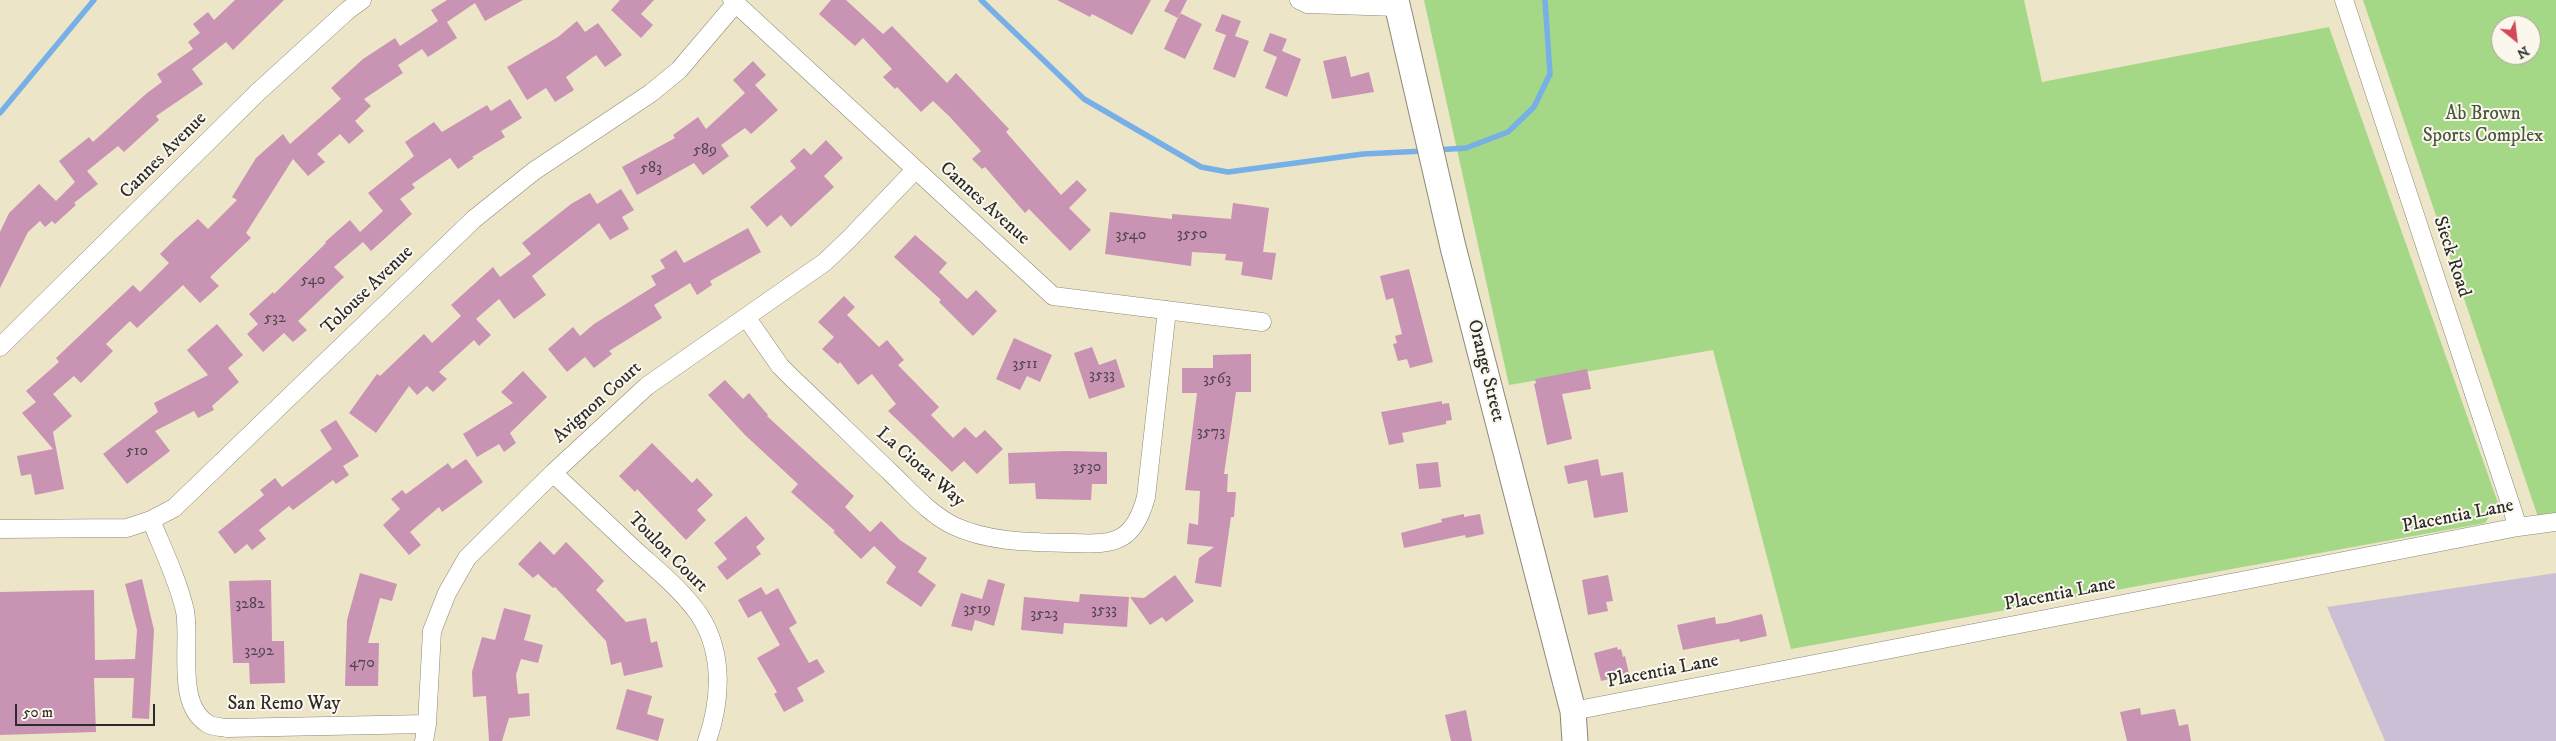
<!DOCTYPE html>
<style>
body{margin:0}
#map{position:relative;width:2556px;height:741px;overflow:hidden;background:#ede5c7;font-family:"IM FELL DW Pica",serif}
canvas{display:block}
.north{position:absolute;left:2491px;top:15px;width:50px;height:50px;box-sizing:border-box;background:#fbf7ec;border:1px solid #a8a59f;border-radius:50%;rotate:151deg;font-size:14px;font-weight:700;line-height:20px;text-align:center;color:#2b2b2b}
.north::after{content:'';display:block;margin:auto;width:18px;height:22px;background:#d1495b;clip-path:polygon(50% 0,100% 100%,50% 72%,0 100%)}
.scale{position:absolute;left:15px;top:704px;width:140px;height:22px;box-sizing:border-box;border:2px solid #2b2b2b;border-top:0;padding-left:6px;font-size:15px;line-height:18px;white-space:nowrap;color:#2b2b2b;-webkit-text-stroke:4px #fbf7ec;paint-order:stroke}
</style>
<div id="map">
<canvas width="2556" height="741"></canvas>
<div class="north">N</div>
<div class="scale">50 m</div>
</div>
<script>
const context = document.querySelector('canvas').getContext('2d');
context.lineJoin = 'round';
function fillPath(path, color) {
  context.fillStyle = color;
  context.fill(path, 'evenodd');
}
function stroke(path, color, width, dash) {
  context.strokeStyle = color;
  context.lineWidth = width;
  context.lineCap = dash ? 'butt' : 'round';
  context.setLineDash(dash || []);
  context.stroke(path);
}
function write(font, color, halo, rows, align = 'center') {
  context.font = font + ' "IM FELL DW Pica",serif';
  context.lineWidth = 4;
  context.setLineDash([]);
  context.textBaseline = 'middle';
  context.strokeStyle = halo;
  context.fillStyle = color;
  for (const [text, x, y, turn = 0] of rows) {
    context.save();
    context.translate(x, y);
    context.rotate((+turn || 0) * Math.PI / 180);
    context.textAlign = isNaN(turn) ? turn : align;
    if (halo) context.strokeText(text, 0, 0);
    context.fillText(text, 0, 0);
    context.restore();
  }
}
fillPath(new Path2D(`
 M2556,573V741H2385L2327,607Z`), '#cbbfd5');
fillPath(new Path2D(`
 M1424,0H2024L2042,82L2329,27L2498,503L2485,523L1791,649L1713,350L1509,385Z
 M2363,0H2556V514L2538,517ZM2501,25H2531V55H2501Z`), '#a4d786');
stroke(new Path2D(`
 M981,0L1084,99L1201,167L1228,172L1363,154L1424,151
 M0,113L94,0
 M1436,150L1466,148L1508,132L1534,107L1550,74L1545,0`), '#76b0e7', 5.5);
fillPath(new Path2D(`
 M235,0H284L233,50L226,42L192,69L203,84L156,116L159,120L124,152L118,146L87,171L98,184L74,203L76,205L55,224L52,221L45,227L40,221L28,232L0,288V232L9,213L39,184L56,201L75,182L59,161L89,137L93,142L147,93L162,82L157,74L193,49L188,42L200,33L193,24L208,12L214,20Z
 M447,0H523L485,21L475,3L447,22L457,38L428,57L422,49L398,65L403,73L364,99L371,106L355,121L364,131L349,144L340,134L317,154L325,162L308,176L293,159L246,233L251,238L210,277L219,286L200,303L183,285L137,328L130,321L106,344L113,351L81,383L74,376L53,394L72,416L53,432L64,489L35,495L31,474L21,476L17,456L53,449L22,413L36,402L26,391L59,362L56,358L133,285L140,292L169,263L160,254L174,240L198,219L208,229L237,200L232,197L256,158L283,134L290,144L341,99L331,88L363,59L395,38L400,46L438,21L431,10Z
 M620,0H654L641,14L653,25L641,38L611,10Z
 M831,0H846L883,34L892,26L947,83L956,73L1009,129L1006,132L1061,195L1077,180L1087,190L1069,208L1091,230L1070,251L1029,209L1025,213L985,167L982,169L972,159L981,151L949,116L933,101L921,112L897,87L895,89L883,77L892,69L863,38L855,46L819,14Z
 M1057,0H1151L1132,35L1092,14L1090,17Z
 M1170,0H1187L1178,18L1164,11Z
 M1180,13L1202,24L1185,59L1164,49Z
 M1222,14L1241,21L1235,36L1249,41L1235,78L1213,69L1226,35L1215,31Z
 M577,21L585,32L598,23L622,55L605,67L596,55L566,77L574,90L555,102L546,88L527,100L507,67L558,37Z
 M1270,33L1287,39L1282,51L1301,59L1287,97L1265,88L1277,57L1263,51Z
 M1346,56L1351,77L1369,72L1374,92L1332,99L1323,61Z
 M753,61L766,75L755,85L778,110L751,134L745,128L721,145L729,156L703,175L694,163L637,195L622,167L675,138L673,135L698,117L706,129L745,93L733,80Z
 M510,99L522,118L501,131L505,137L472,157L474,158L458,169L450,158L412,184L415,188L400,199L412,214L371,251L363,242L334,267L344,277L298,321L307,330L293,342L284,333L263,352L247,334L258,324L249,314L273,292L274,294L326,243L325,242L350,220L360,232L383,211L368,193L414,156L405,142L434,122L442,132L487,105L491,111Z
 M826,140L843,158L824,176L834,187L791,227L781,215L767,227L750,207L796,168L790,161L804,148L811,155Z
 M621,189L634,210L622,217L629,229L610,240L599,223L532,276L546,295L514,319L499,299L476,319L491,335L479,346L474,340L439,372L447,379L433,392L427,386L417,395L409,386L376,433L349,413L377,374L380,376L424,334L432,343L461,316L451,305L493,267L500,277L531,254L522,243L571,204L590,193L597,204Z
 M1233,203L1269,208L1263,252L1276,253L1272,280L1241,275L1243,262L1225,260L1226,254L1192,252L1191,266L1105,254L1110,212L1172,219V214L1231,219Z
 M748,228L761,252L710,281L712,285L697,295L690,283L654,305L662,318L609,351L612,354L594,368L585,357L567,372L548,349L573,327L580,336L594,324L656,285L651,276L665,268L660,260L676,250L684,263Z
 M915,235L947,263L939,272L967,299L976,290L997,311L973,336L939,302L941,300L894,257Z
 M1409,269L1433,362L1410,368L1407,359L1398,361L1393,344L1397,343L1395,336L1402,334L1393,298L1386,300L1380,276Z
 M844,296L855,307L847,315L879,347L887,340L904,360L898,365L939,407L931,415L953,438L965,427L976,438L985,430L1003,449L977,474L964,461L952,472L888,411L896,404L872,374L858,385L840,362L838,364L822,349L834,337L818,322Z
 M217,324L243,355L228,368L239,382L212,406L214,410L198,418L194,411L155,431L170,451L127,484L103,454L158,412L154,403L208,375L187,350Z
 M1014,338L1052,355L1040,382L1027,376L1020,390L996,379Z
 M1092,347L1099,365L1116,359L1125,387L1089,399L1074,353Z
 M1251,354V392H1236L1224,474H1228L1227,492H1236L1234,517H1231L1221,587L1195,583L1199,558L1214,547L1187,544L1189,523L1198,525L1200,491L1185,490L1197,393H1182V368H1213V355Z
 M1587,369L1591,389L1562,394L1572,439L1547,445L1534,384L1536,383L1535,379Z
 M523,371L547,397L510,433L516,443L504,452L499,444L477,457L463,434L513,403L501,392Z
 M725,380L743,399L749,393L768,415L767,416L854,496L845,507L870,532L881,521L900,540L927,558L918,572L936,585L921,607L886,583L896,567L874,546L861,559L833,532L835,531L791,492L798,484L745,435L708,395Z
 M1442,401V404L1449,403L1452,420L1446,421V424L1402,433L1404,442L1389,445L1381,412Z
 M336,420L359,456L343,466L349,475L336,484L333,480L293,510L289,506L259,530L266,539L252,550L247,544L235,554L218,532L264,495L260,490L275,478L282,487L332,449L320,430Z
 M652,443L692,483L697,478L713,495L697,510L706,520L686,540L637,489L635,492L619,476Z
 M1065,451L1107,452V484H1092L1091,500L1036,499L1035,483L1009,484L1008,453Z
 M466,459L483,482L442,512L439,507L410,532L421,545L409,555L383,525L400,509L391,499L402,490L406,494L448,463L452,469Z
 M1598,459L1601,476L1623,472L1628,512L1594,518L1587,480L1568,484L1564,466Z
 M1438,462L1441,487L1419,489L1416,464Z
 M1464,514V517L1480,514L1484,534L1466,538L1465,535L1404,548L1401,533L1442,522L1441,519Z
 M746,516L765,539L756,547L761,554L727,580L717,567L727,559L714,543Z
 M540,541L554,555L566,542L582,558L604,581L596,590L626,622L646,618L651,643L657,641L663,667L624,676L621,662L611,665L606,641L555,587L553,588L538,574L533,578L518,564Z
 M360,573L397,584L392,601L380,598L368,643H379L378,686H345L347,620Z
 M1175,575L1194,601L1166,622L1162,617L1150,625L1130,597L1144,598Z
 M1608,575L1613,601L1606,602L1608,611L1588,615L1582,580Z
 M142,579L154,630L149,719L132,718L134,678H94L96,732L0,735V592L94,590L95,660L135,659L137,630L125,584Z
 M988,579L1005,584L994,626L975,620L972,631L951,626L961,593L982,599Z
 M271,580L272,641H284L285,683L250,684L249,663H233L229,581Z
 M761,587L766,595L778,588L797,623L789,628L809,663L817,659L825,672L797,688L804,701L784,712L774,694L777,692L757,658L780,645L761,611L748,618L738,600Z
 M1080,594L1129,597L1127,627L1064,623L1063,634L1021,630L1024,597L1079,602Z
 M504,608L531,615L524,640L543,645L538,663L521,659L516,675L518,694L529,693L530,716L509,718L502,741H489L486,696L473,697L472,672L482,637L495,640Z
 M1762,614L1767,636L1740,642L1739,639L1683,650L1677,625L1715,617L1716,624L1725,623Z
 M1617,647L1618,650L1621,649L1623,657L1625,656L1629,674L1601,681L1594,653Z
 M627,689L652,696L647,714L664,719L658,741L616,729Z
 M2140,708L2141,715L2175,709L2179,726L2188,724L2191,741H2127L2120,712Z
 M1466,710L1472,741H1451L1445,715Z`), '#c994b4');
const street = new Path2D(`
 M732,0L1053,296L1262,322
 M1299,0L1307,4L1397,7
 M2344,0L2518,527
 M746,317L780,366L792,378C825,409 857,441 890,472C910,491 929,514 954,526C991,543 1033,542 1073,543C1115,545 1134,542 1146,497L1167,310
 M0,347L258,92L348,10L362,0
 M553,473C581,499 608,525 636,551C658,571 683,591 700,616C724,654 721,701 707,741
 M151,520C163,550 178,580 185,611C191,644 175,704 208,724C213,727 221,727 227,728L427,724
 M0,529L127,528L151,520L174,508L474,219L534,171L651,93L679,70L736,3
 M1573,711L2518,527L2556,522
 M424,741L427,724L432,631L447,593L467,558L553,473L647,386L825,262L850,238L915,170`);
const secondary = new Path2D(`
 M1396,0L1453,247L1573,711L1575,741`);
stroke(street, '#8c8879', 19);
stroke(secondary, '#8c8879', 27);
stroke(street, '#fff', 18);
stroke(secondary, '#fff', 25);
write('16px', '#52454d', null, [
 ["589",705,151],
 ["583",651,169],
 ["3550",1192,235],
 ["3540",1131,236],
 ["540",313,281],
 ["532",275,319],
 ["3511",1025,365],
 ["3533",1102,376],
 ["3563",1217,380],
 ["3573",1211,433],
 ["510",137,452],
 ["3530",1087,468],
 ["3282",250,605],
 ["3519",977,610],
 ["3533",1104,611],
 ["3523",1044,615],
 ["3292",259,652],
 ["470",362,664]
]);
write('19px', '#495642', '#fbf7ec', [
 ["Ab Brown",2483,115],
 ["Sports Complex",2483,137]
]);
write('19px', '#2b2b2b', '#fbf7ec', [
 ["Cannes Avenue",164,156,-45],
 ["Cannes Avenue",984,204,42],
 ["Sieck Road",2451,257,72],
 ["Tolouse Avenue",368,291,-44],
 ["Orange Street",1485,371,76],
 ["Avignon Court",598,403,-42],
 ["La Ciotat Way",920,468,41],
 ["Placentia Lane",2458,517,-11],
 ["Toulon Court",667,553,45],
 ["Placentia Lane",2060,595,-11],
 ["Placentia Lane",1663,672,-11],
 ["San Remo Way",284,705]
]);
</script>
